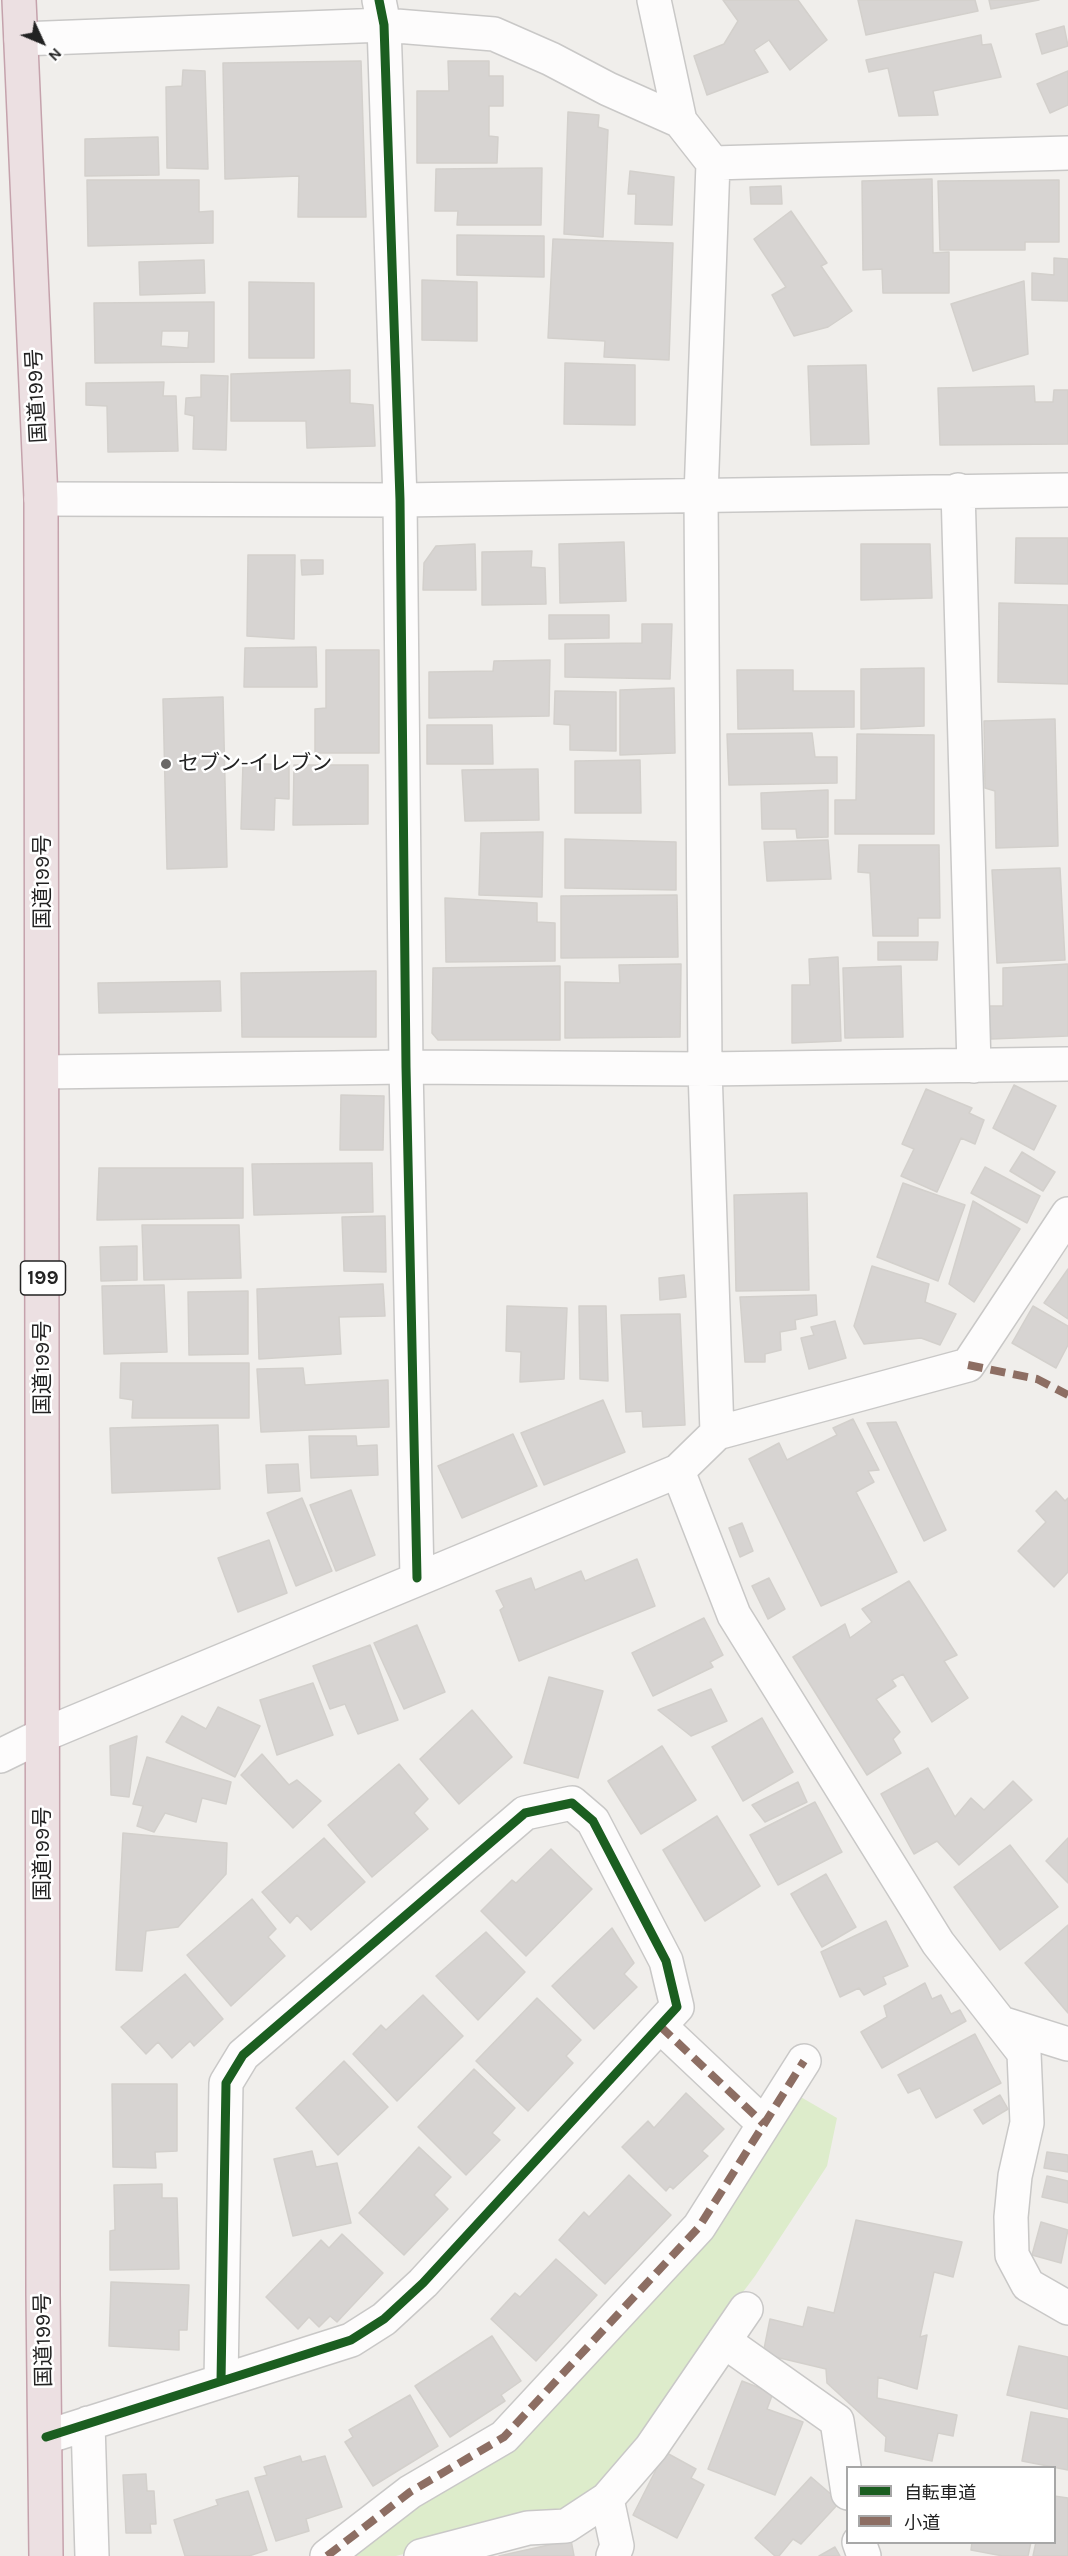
<!DOCTYPE html>
<meta charset="utf-8">
<style>
body{margin:0}
#map{position:relative;width:1068px;height:2556px;overflow:hidden;background:#f0eeeb;font-family:Karla,"Noto Sans JP",sans-serif}
canvas{display:block}
.legend{position:absolute;left:846px;top:2466px;width:210px;height:78px;box-sizing:border-box;background:#fff;border:2px solid #a7a7a7;margin:0;padding:8px 10px;list-style:none;font-size:18px;color:#222}
.legend li{display:flex;align-items:center;gap:12px;height:30px}
.legend b{width:30px;border:2px solid #a7a7a7}
.north{position:absolute;left:12px;top:12px;width:60px;height:60px;-webkit-text-stroke:4px #fff;paint-order:stroke;rotate:134deg;font-size:16px;font-weight:700;line-height:24px;text-align:center;color:#222}
.north::after{content:'';display:block;margin:auto;width:21px;height:27px;background:#222;clip-path:polygon(50% 0,100% 100%,50% 72%,0 100%)}
</style>
<div id="map">
<canvas width="1068" height="2556"></canvas>
<ul class="legend">
<li><b style="height:8px;background:#1b5e20"></b>自転車道</li>
<li><b style="height:8px;background:#8d6e63"></b>小道</li>
</ul>
<div class="north">N</div>
</div>
<script>
const context = document.querySelector('canvas').getContext('2d');
context.lineJoin = 'round';
function fillPath(path, color) {
  context.fillStyle = color;
  context.fill(path, 'evenodd');
}
function stroke(path, color, width, dash) {
  context.strokeStyle = color;
  context.lineWidth = width;
  context.lineCap = dash ? 'butt' : 'round';
  context.setLineDash(dash || []);
  context.stroke(path);
}
function write(font, color, halo, rows, align = 'center') {
  context.font = font + ' Karla,"Noto Sans JP",sans-serif';
  context.lineWidth = 5;
  context.setLineDash([]);
  context.textBaseline = 'middle';
  context.strokeStyle = halo;
  context.fillStyle = color;
  for (const [text, x, y, turn = 0] of rows) {
    context.save();
    context.translate(x, y);
    context.rotate((+turn || 0) * Math.PI / 180);
    context.textAlign = isNaN(turn) ? turn : align;
    if (halo) context.strokeText(text, 0, 0);
    context.fillText(text, 0, 0);
    context.restore();
  }
}
fillPath(new Path2D(`
 M799,2096L837,2118L827,2166L755,2276L719,2324L640,2443L573,2515L515,2524L396,2556H350L427,2497Z`), '#ddeccb');
const building = new Path2D(`
 M723,0H798L827,40L790,70L769,40L754,50L768,72L707,95L694,56L724,44L738,21Z
 M858,0H975L978,11L866,35Z
 M989,0H1039L991,9Z
 M1064,26L1068,46L1042,54L1036,34Z
 M981,35L982,45L991,44L1001,77L933,91L938,115L899,116L888,68L869,72L866,60Z
 M361,61L366,217H298L299,176L225,179L223,63Z
 M448,61H489V76H503V106H489V136L498,137L497,163H417V91H449Z
 M183,70L205,71L208,169L167,168L166,87L182,86Z
 M1068,71V105L1050,113L1037,84Z
 M568,112L599,115L598,127L608,130L603,237L564,234Z
 M158,137L159,175L85,176V139Z
 M542,168L541,225H457L458,211H435L436,169Z
 M630,171L674,177L672,225L635,224L636,194H628Z
 M932,179L933,253L949,252V293H883L882,269L863,270L862,181Z
 M87,180H199V212L213,211V243L88,246Z
 M1059,180V242H1025V250H940L938,181Z
 M781,186L782,204H751L750,187Z
 M791,211L827,263L821,266L852,311L828,327L794,336L772,295L786,287L754,239Z
 M457,235L544,236V277L457,275Z
 M553,239L673,243L669,360L604,357L605,341L548,338Z
 M1054,258L1068,259V301L1032,300V273L1054,275Z
 M204,260L205,293L140,295L139,262Z
 M422,280L477,282V341L422,340Z
 M1024,281L1028,354L973,371L951,304Z
 M249,282L314,283V358H249Z
 M214,302V362L95,363L94,303ZM162,331H189L188,348L161,346Z
 M565,363L635,365V425L564,424Z
 M866,365L869,444L811,445L808,366Z
 M350,370V403L373,405L375,446L307,448L306,421H231V374Z
 M201,375L228,376L226,450L193,449L194,416L185,414L186,398L201,397Z
 M164,382L163,396H176L178,451L108,452L107,406L86,405V383Z
 M1034,386L1035,402H1053L1054,390H1068V444L940,445L938,388Z
 M1016,538H1068V584L1015,583Z
 M624,542L626,601L560,603L559,544Z
 M475,544L476,590H423L424,563L436,546Z
 M861,544H930L932,598L861,600Z
 M532,551L531,567L545,568L546,604L482,605V552Z
 M248,555H295L294,639L247,636Z
 M301,560H323V574L302,575Z
 M999,603L1068,605V684L998,682Z
 M549,615H609V638L549,639Z
 M642,624H672L670,679L565,677V644L642,643Z
 M316,647L317,687H244L245,648Z
 M326,650H379V753H315V709L326,708Z
 M550,660L549,716L429,718V672L493,671L494,661Z
 M924,668V726L861,729V669Z
 M737,670H793V691H854V727L738,729Z
 M674,688L675,753L620,755V690Z
 M555,691L616,692V751L570,750V725L554,724Z
 M223,697L227,867L167,869L163,699Z
 M1055,719L1058,846L996,848L995,791L985,788L984,721Z
 M427,725H492L493,764H427Z
 M812,733L815,757H837V783L729,785L727,734Z
 M857,734L934,735V834H835V800H856Z
 M640,760L641,813H575V761Z
 M243,763L289,765V799L275,798L274,830L241,829Z
 M294,765H368V824L293,825Z
 M538,769L539,820L465,821L462,770Z
 M828,790V837L797,838L796,829H762L761,793Z
 M543,832L542,897L479,895L481,833Z
 M565,839L676,842V890L565,888Z
 M828,840L831,879L767,881L764,842Z
 M859,845H939L940,918H918V936H873L870,873L858,872Z
 M1060,868L1065,960L997,963L992,870Z
 M677,895L678,957L561,958V896Z
 M445,898L537,903V922L555,923V961L446,962Z
 M878,942H938L937,960H878Z
 M838,957L841,1041L792,1043V985H810L809,959Z
 M681,964L680,1037L565,1038V982L620,983L619,965Z
 M1068,964V1036L991,1039L989,1006H1003V968Z
 M560,966V1040H438L432,1033L433,968Z
 M901,966L903,1037L845,1038L843,968Z
 M376,971V1037H242L241,973Z
 M220,981L221,1011L99,1013L98,983Z
 M1014,1085L1056,1106L1034,1150L993,1128Z
 M926,1089L972,1108L969,1113L984,1120L975,1144L961,1138L937,1192L901,1176L914,1149L902,1144Z
 M341,1095L384,1096L383,1150H340Z
 M1022,1152L1055,1172L1043,1191L1010,1171Z
 M372,1163L373,1212L254,1215L252,1164Z
 M985,1167L1040,1196L1027,1223L971,1193Z
 M99,1168H243V1218L97,1220Z
 M903,1183L965,1205L938,1281L877,1257Z
 M807,1193L809,1290L736,1291L734,1195Z
 M973,1201L1020,1229L974,1302L949,1284Z
 M385,1216L386,1272L344,1271L342,1217Z
 M142,1225H239L241,1278L144,1280Z
 M137,1246V1280L101,1281L100,1247Z
 M872,1266L929,1284L925,1302L956,1314L940,1345L921,1338L864,1344L854,1326Z
 M1068,1269V1319L1044,1303Z
 M684,1275L686,1297L660,1300L659,1278Z
 M383,1284L385,1316L339,1317L341,1354L259,1359L257,1289Z
 M164,1285L167,1352L104,1354L102,1286Z
 M248,1291V1354L189,1355L188,1292Z
 M816,1295L817,1315L795,1320L796,1329L780,1332L781,1350L765,1354V1362H745L740,1297Z
 M507,1306L567,1308L564,1379L520,1382L521,1352L506,1351Z
 M579,1306H606L608,1381L580,1379Z
 M1033,1306L1068,1326V1345L1056,1368L1012,1343Z
 M680,1314L685,1425L643,1427L642,1411L626,1412L621,1315Z
 M835,1321L846,1358L809,1369L801,1338L814,1335L811,1327Z
 M121,1363H249V1418H132L133,1400L120,1398Z
 M303,1368L305,1385L388,1380L389,1427L261,1432L257,1369Z
 M603,1400L625,1452L544,1485L521,1433Z
 M853,1419L879,1470L868,1471L874,1482L856,1492L897,1572L821,1606L749,1459L779,1443L787,1460L837,1435L833,1428Z
 M896,1422L946,1530L924,1541L867,1423Z
 M218,1425L220,1489L112,1493L110,1428Z
 M513,1434L537,1486L462,1518L438,1466Z
 M309,1436H356L357,1446L377,1445L378,1475L311,1478Z
 M298,1464L300,1491L268,1493L266,1465Z
 M351,1490L375,1555L336,1571L310,1505Z
 M1056,1491L1065,1501L1068,1498V1572L1054,1587L1018,1551L1046,1522L1036,1511Z
 M302,1498L332,1571L296,1586L267,1513Z
 M742,1523L753,1551L740,1557L729,1528Z
 M269,1540L287,1593L238,1612L218,1558Z
 M637,1559L655,1606L519,1661L500,1610L504,1607L496,1591L531,1578L535,1590L581,1571L585,1581Z
 M769,1578L785,1609L768,1619L752,1586Z
 M909,1581L957,1655L944,1661L968,1698L932,1722L903,1674L892,1680L896,1686L876,1699L900,1732L893,1739L901,1753L867,1775L793,1657L845,1624L850,1638L872,1622L862,1609Z
 M704,1618L723,1655L710,1662L713,1667L653,1696L632,1653Z
 M417,1625L445,1692L404,1709L374,1643Z
 M370,1645L398,1720L358,1734L345,1704L330,1709L313,1666Z
 M549,1677L603,1691L578,1778L524,1763Z
 M313,1683L333,1735L277,1755L260,1700Z
 M711,1689L727,1721L691,1736L658,1710Z
 M218,1707L260,1726L235,1777L166,1742L182,1716L206,1729Z
 M472,1710L512,1757L459,1804L420,1759Z
 M762,1718L793,1772L743,1801L712,1747Z
 M137,1736L129,1797L111,1795L110,1746Z
 M662,1746L696,1800L641,1834L608,1781Z
 M262,1754L289,1785L297,1780L321,1801L293,1828L241,1775Z
 M147,1757L231,1782L226,1804L202,1798L196,1822L165,1813L154,1832L137,1826L143,1806L133,1804Z
 M399,1764L428,1799L414,1813L428,1829L372,1877L328,1825Z
 M928,1768L955,1817L971,1798L984,1810L1013,1781L1032,1800L959,1865L937,1841L914,1854L881,1794Z
 M798,1782L807,1802L765,1822L752,1805Z
 M815,1802L842,1852L778,1885L750,1835Z
 M717,1816L760,1886L705,1921L663,1850Z
 M123,1833L227,1843L226,1874L178,1927L146,1931L142,1971L116,1970Z
 M324,1838L365,1882L311,1930L297,1915L290,1923L262,1892Z
 M1068,1838V1883L1046,1861Z
 M1010,1845L1058,1907L1000,1950L954,1887Z
 M551,1849L592,1889L526,1956L481,1911L512,1880L516,1883Z
 M826,1874L856,1927L822,1947L791,1894Z
 M252,1899L276,1929L268,1937L285,1956L231,2006L187,1955Z
 M886,1921L908,1966L883,1977L886,1984L864,1995L859,1988L840,1997L821,1952Z
 M1068,1925V2013L1025,1963Z
 M612,1928L634,1963L624,1974L637,1987L594,2029L552,1986Z
 M486,1932L525,1972L478,2020L436,1976Z
 M185,1974L223,2019L194,2046L190,2041L172,2058L158,2042L146,2054L121,2027Z
 M925,1983L932,1999L941,1995L951,2014L960,2010L966,2021L882,2068L861,2032L887,2017L884,2006Z
 M423,1995L463,2036L397,2101L353,2054L381,2025L386,2030Z
 M537,1998L581,2040L566,2056L573,2063L528,2111L476,2061Z
 M975,2034L1001,2083L936,2118L920,2088L908,2093L898,2075Z
 M344,2061L388,2107L338,2155L296,2108Z
 M474,2069L515,2108L492,2133L500,2140L466,2175L418,2127Z
 M112,2084H177V2151L155,2152L156,2168L113,2167Z
 M686,2093L724,2129L702,2151L708,2156L673,2189L670,2186L666,2191L622,2147L648,2121L654,2128Z
 M1000,2095L1008,2109L983,2124L974,2110Z
 M419,2147L451,2177L434,2195L448,2209L404,2255L359,2213Z
 M312,2151L316,2167L337,2163L351,2223L293,2236L274,2159Z
 M1047,2152L1068,2155V2172L1044,2168Z
 M629,2175L671,2215L605,2284L559,2240L584,2212L589,2217Z
 M1047,2176L1068,2181V2203L1042,2197Z
 M162,2184V2198H177L179,2269L110,2270V2231L115,2230L114,2185Z
 M856,2220L962,2242L953,2277L934,2272L920,2337L927,2335L917,2389L878,2377L877,2398L957,2415L953,2436L938,2433L932,2461L885,2451L886,2437L827,2383L826,2369L763,2354L770,2319L803,2327L808,2307L834,2313Z
 M1041,2222L1068,2230L1061,2263L1032,2255Z
 M342,2234L383,2273L337,2322L330,2316L319,2327L309,2317L298,2329L266,2297L321,2240L329,2248Z
 M556,2259L597,2295L536,2361L491,2319L515,2293L520,2297Z
 M111,2282L189,2285L187,2330H179V2350L109,2346Z
 M492,2336L521,2381L501,2395L505,2401L450,2437L415,2386Z
 M1019,2346L1068,2357V2409L1007,2395Z
 M742,2381L773,2393L767,2409L803,2422L775,2495L708,2469Z
 M410,2395L438,2446L373,2486L345,2442L353,2437L349,2430Z
 M1031,2412L1068,2419V2470L1022,2461Z
 M665,2452L696,2469L691,2478L704,2485L677,2538L633,2515Z
 M300,2456L302,2462L325,2456L342,2507L306,2519L309,2531L276,2541L255,2478L267,2475L264,2467Z
 M146,2474L147,2491H154L156,2524H150L151,2533H126L123,2475Z
 M811,2477L840,2502L801,2544L793,2539L779,2556H775L755,2538Z
 M248,2491L267,2550L249,2556H185L174,2520L218,2505L216,2500Z
 M1054,2496L1068,2498V2556H1033L1036,2542H1054Z
 M571,2540L574,2556H499Z
 M972,2542H1031L1028,2556H1003L971,2550Z
 M835,2547L840,2556H819Z`);
fillPath(building, '#d7d4d2');
stroke(building, '#d3d0cc', 1.5);
const minor = new Path2D(`
 M379,0L384,25L400,500L406,1067L417,1578
 M654,0L680,121L713,163L701,496L705,1069L717,1433
 M21,39L384,25L494,34L551,59L608,89L680,121
 M713,163L1068,153
 M958,490L974,1066
 M41,499L400,500L1068,490
 M44,1072L406,1067L705,1069L1068,1064
 M678,1471L734,1615L938,1943L1024,2053L1027,2123L1015,2176L1011,2217L1012,2255L1028,2285L1068,2308
 M0,1756L43,1735L678,1471L717,1433L968,1365L1068,1214
 M1001,2023L1068,2044
 M660,2026L764,2124
 M724,2341L837,2421L848,2493
 M88,2423L92,2556
 M46,2437L351,2340L384,2319L423,2283L677,2007L666,1961L593,1821L572,1803L525,1813L243,2055L226,2083L221,2381
 M607,2499L617,2546L613,2556
 M859,2542L864,2556
 M327,2556L410,2492L504,2437L699,2227L804,2061
 M421,2556L528,2528L566,2526L607,2499L651,2448L746,2309`);
const highway = new Path2D(`
 M19,0L41,499L43,2294L46,2556`);
stroke(minor, '#c9c8c7', 36);
stroke(highway, '#c5a2ac', 36);
stroke(minor, '#fdfcfc', 33);
stroke(highway, '#ece0e2', 33);
stroke(new Path2D(`
 M968,1365L1037,1379L1068,1395
 M660,2026L764,2124
 M327,2556L410,2492L504,2437L699,2227L804,2061`), '#8d6e63', 8, [15, 8]);
stroke(new Path2D(`
 M379,0L384,25L400,500L406,1067L417,1578
 M46,2437L351,2340L384,2319L423,2283L677,2007L666,1961L593,1821L572,1803L525,1813L243,2055L226,2083L221,2381`), '#1b5e20', 9);
for (const [x, y, r, color] of [
 [166,764,6,"#6a6968"]
]) {
  const dot = new Path2D();
  dot.arc(x, y, r, 0, 2 * Math.PI);
  context.fillStyle = color;
  context.fill(dot);
  stroke(dot, '#fff', 2);
}
for (const [x, y, w] of [
 [43,1278,45]
]) {
  const box = new Path2D();
  box.roundRect(x - w / 2, y - 17, w, 34, 4.5);
  context.fillStyle = '#fff';
  context.fill(box);
  stroke(box, '#222', 1.5);
}
write('bold 20px', '#222', null, [
 ["199",43,1278]
]);
write('21px', '#222', '#fff', [
 ["国道199号",37,396,-93],
 ["国道199号",43,882,-90],
 ["国道199号",43,1368,-90],
 ["国道199号",43,1854,-90],
 ["国道199号",44,2340,-91]
]);
write('21px', '#222', '#fff', [
 ["セブン-イレブン",178,764]
], 'left');
</script>
